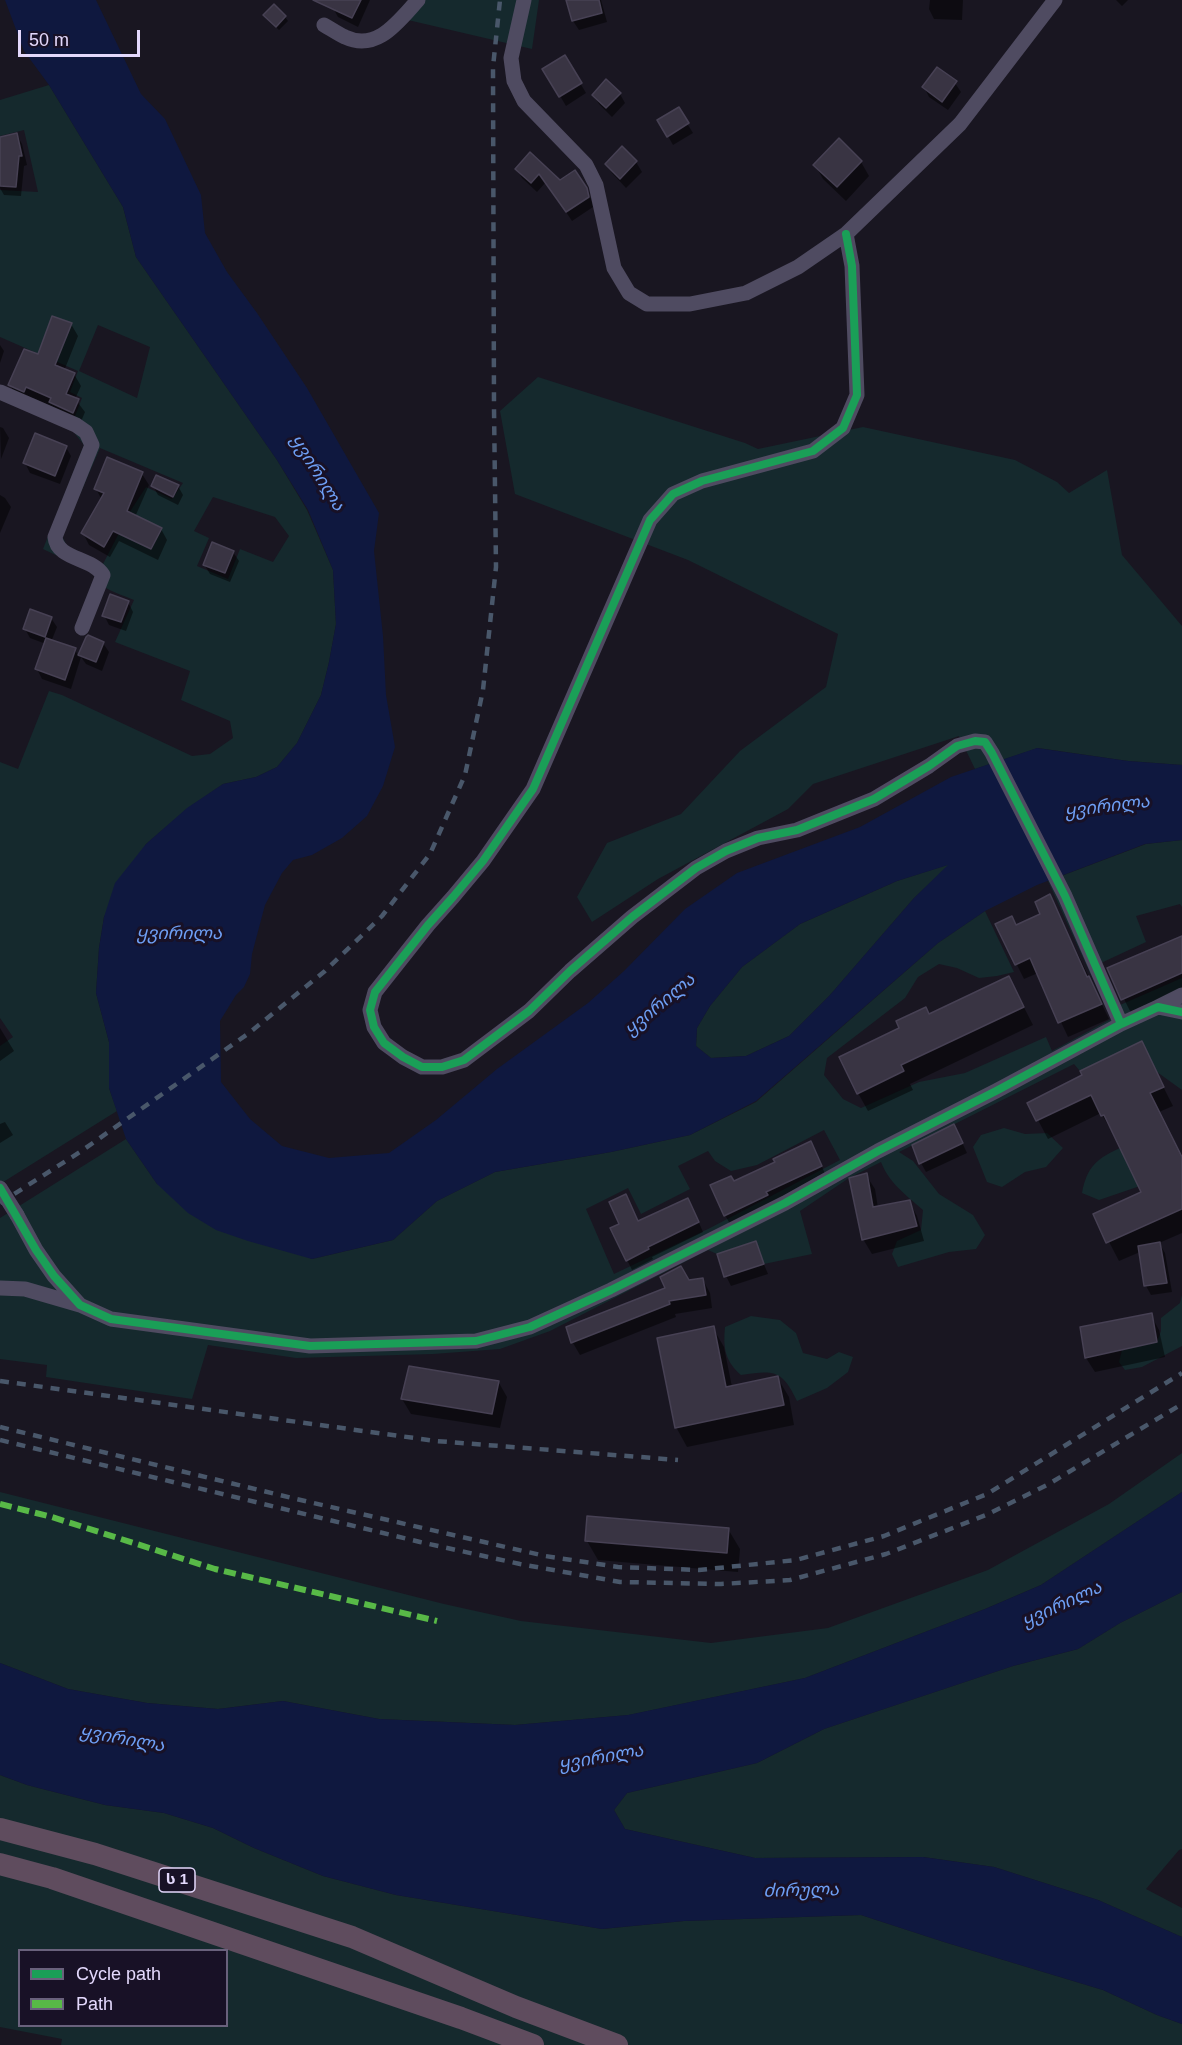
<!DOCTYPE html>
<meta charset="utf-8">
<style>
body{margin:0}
#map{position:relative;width:1182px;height:2045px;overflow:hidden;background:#191621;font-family:Helvetica,sans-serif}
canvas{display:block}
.legend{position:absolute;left:18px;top:1949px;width:210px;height:78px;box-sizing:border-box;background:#181126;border:2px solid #69617c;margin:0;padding:8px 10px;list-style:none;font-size:18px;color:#e3d8fc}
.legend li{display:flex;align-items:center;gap:12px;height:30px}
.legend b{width:30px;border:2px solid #69617c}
.scale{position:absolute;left:18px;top:30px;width:122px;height:27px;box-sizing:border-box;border:3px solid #e3d8fc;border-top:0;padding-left:8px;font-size:18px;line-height:21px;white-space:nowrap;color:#e3d8fc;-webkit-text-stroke:4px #181126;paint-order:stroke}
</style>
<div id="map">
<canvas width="1182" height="2045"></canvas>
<ul class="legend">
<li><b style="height:8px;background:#1a9f57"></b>Cycle path</li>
<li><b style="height:8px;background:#58b947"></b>Path</li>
</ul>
<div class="scale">50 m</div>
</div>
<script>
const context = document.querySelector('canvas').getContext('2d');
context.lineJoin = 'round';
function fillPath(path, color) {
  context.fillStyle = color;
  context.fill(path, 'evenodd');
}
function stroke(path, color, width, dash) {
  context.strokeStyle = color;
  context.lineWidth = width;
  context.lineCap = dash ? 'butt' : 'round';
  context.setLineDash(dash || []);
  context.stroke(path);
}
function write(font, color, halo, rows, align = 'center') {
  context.font = font + ' Helvetica,"Noto Sans Georgian",sans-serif';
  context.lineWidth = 6;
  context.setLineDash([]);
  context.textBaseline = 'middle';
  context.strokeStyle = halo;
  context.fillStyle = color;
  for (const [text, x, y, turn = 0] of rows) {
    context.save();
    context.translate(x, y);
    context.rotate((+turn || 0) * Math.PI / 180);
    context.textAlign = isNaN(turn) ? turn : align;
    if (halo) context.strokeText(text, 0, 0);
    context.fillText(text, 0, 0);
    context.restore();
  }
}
fillPath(new Path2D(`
 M423,0H539L532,49L408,20Z
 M49,85L123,207L136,257L277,460L307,510L333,570L336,624L329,662L321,695L297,743L277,767L256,777L223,784L188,808L146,844L104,917L99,948L96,993L109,1042V1088L117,1111L0,1184V1046L13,1037L0,1018V762L18,769L49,691L62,695L192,756L210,754L233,738L230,721L181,700L190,671L115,642L134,600C118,593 100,590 93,573L43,549L84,445L72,430L75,416L82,398L70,392L78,371L0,337V190L38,192L24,130L0,136V100ZM98,325L150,347L137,398L79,371ZM100,448L183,483L172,499L146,487L131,510L103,564L67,546L62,536ZM213,497L275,517L289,536L273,562L240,549L228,579L197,566L209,538L194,531Z
 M538,377L745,443L758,449L863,427L1015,460L1057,482L1069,493L1107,470L1122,555L1182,626V765L1128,761L1038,748L975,769L959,736L813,784L788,809L658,879L592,922L577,897L607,843L681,814L740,751L826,687L838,634L688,560L515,494L500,411Z
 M1182,840V907L1180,904L1136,916L1146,942L1101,963L1120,1005L1182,978V1090L1157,1072L1142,1042L1080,1071L1074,1064L899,1152L913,1161L939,1194L973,1215L985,1235L976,1249L949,1252L898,1267L892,1254L897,1241L921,1230L923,1210C906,1195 889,1183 881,1162L849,1178L800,1211L812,1254L764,1264L756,1241L717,1254L708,1250L550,1331L500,1349L433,1354L296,1358L208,1345L192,1399L46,1377L47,1365L0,1359V1218L126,1139L157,1184L312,1259L393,1240L437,1201L495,1172L611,1152L690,1135L756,1102L938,943L985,911L1014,972L997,976L979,978L957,968L939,964L918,977L905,998L827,1058L824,1075L843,1099L861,1108L919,1082L965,1073L1046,1037L1052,1051L1111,1019L1048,881L1146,844ZM824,1130L840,1160L710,1228L614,1274L586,1209L628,1188L641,1214L690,1189L678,1166L708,1151L715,1161L731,1171L757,1165Z
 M950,864L914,898L830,995L789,1036L746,1056L711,1058L696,1046L697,1028L710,1006L742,967L800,924L897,881Z
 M1004,1128L1025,1134L1047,1133L1063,1148L1046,1167L1025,1172L1002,1187L987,1182L973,1147L981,1135Z
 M1120,1148L1133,1174L1143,1185L1099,1200L1082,1193C1087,1167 1096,1159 1120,1148Z
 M1182,1295V1346L1142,1367L1125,1370L1119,1362L1122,1350L1157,1342L1161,1331V1318L1180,1303Z
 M751,1316L780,1320L796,1333L803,1353L827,1359L839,1352L853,1357L848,1372L827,1388L797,1401C782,1370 775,1370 741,1375C725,1361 723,1348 725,1327Z
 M1182,1453V1492L1041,1585L985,1609L805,1678L629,1715L515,1725L379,1719L283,1701L218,1709L147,1703L68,1689L0,1663V1492L444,1604L521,1621L711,1643L828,1628L988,1570L1109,1504Z
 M1182,1592V1849L1179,1850L1146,1889L1182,1908V1937L1098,1900L994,1867L923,1857L755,1858L625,1829L614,1810L627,1793L757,1763L824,1729L1013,1666L1078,1649L1120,1623Z
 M0,1775L27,1785L105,1805L164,1813L213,1828L254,1848L323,1876L396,1895L602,1929L684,1921L861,1915L944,1942L1103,1990L1157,2015L1182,2024V2045H61L62,2039L0,2027ZM20,1950H226V2026H20Z`), '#15292d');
fillPath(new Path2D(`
 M5,0H96L141,94L165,119L201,195L205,233L227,272L257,313L307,388L379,513L374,551L383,636L386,695L395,747L383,786L367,816L342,838L312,855L293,860L282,873L265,905L252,954L250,974L244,987L236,995L220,1021L221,1082L250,1119L282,1146L329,1158L389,1153L436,1120L497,1069L588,1003L624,971L685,909L737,873L860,827L951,777L1037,748L1128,761L1182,765V840L1145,844L1037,885L985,911L938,943L756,1101L690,1135L611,1152L495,1172L437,1201L393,1240L312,1259L248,1241L216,1230L188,1213L157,1184L126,1139L109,1088V1042L96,993L99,948L104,917L115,883L146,844L187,808L223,784L256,777L277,767L297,743L321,695L329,662L336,624L333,570L308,510L277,460L136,257L123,207L49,85L24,51ZM948,865L914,898L830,995L789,1036L746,1056L711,1058L696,1046L697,1028L710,1006L742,967L800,924L897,881Z
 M1182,1492V1592L1120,1623L1078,1649L1013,1666L824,1729L757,1763L627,1793L614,1810L625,1829L755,1858L923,1857L994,1867L1098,1900L1182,1937V2024L1157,2015L1103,1990L944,1942L861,1915L684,1921L602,1929L396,1895L323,1876L254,1848L213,1828L164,1813L105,1805L27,1785L0,1775V1663L68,1689L147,1703L218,1709L283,1701L379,1719L515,1725L628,1715L805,1678L985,1609L1041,1585Z`), '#0f183f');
fillPath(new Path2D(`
 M336,0H370L358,27L338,17L333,8Z
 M568,0H601L607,22L579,30L573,21Z
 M930,0H963L962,20L934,19L929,9Z
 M1116,0H1128L1122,6Z
 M265,16L285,17L288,21L279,30Z
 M565,57L586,93L566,106L544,69Z
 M955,83L961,92L948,110L929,97L924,87Z
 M620,94L625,103L612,117L599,104L593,95Z
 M678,109L693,133L673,145L659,120Z
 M17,135L22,144L27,165L24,166L21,196L4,195L0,188V139Z
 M622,148L636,162L642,172L626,188L612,173L607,164Z
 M530,154L560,182L575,172L591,199L593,207L572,221L546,182L537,192L522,178L517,169Z
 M861,162L869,176L846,201L823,179L815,165Z
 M71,324L78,336L64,371L74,374L81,386L75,399L85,412L80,424L53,407L33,398L31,403L17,397L10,385Z
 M0,345L4,351L0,363Z
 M0,427L3,428L9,438L1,459Z
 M66,447L71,456L60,484L30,473L25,463Z
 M142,474L149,485L135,517L161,529L167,540L158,560L119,541L110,557L89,545L83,533L102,500L96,489Z
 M153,486H178L183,495L178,505L158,495Z
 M0,495L5,498L11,507L0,533Z
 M233,552L239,561L230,582L210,574L204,564Z
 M128,602L133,612L126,631L109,625L104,615Z
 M51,618L57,627L51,642L75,650L79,657L87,638L103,643L109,652L102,671L86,664L81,657L71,689L42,679L37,669L46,644L30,638L25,629Z
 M1050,896L1109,1019L1068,1037L1038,973L1024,979L997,925L1016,927L1042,915Z
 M1182,938V995L1133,1017L1109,969Z
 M1009,978L1033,1025L910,1084L913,1090L868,1111L858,1093L929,1016Z
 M0,1028L14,1051L0,1061Z
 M1141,1043L1173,1106L1159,1112L1182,1155V1233L1159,1243L1165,1253L1172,1292L1151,1295L1146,1286L1140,1252L1119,1261L1095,1215L1143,1192L1114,1134H1113L1101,1113L1048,1139L1029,1103Z
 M5,1122L13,1135L0,1143V1124Z
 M959,1136L967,1153L926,1172L921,1163Z
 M816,1153L826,1176L730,1224L725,1215L734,1183Z
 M866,1175L875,1189L878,1208L909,1201L917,1216L924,1241L872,1254L863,1239Z
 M693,1209L703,1232L652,1257L653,1259L632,1270L612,1229Z
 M755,1243L768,1274L731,1286L726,1276Z
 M703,1280L710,1293L712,1308L675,1314L676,1317L580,1355L573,1343L568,1328L667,1289Z
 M1151,1315L1159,1330L1165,1357L1095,1372L1086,1358L1082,1329Z
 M713,1328L724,1347L732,1387L777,1377L789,1397L794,1425L687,1447L676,1427Z
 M499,1383L507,1397L500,1428L411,1414L402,1399Z
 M728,1529L740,1549L738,1572L598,1560L587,1541Z`), '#0007');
const building = new Path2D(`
 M313,0H361L352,18Z
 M566,0H599L602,13L572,21Z
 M274,4L286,16L276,27L263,15Z
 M565,55L582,83L559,97L542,69Z
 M937,67L957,81L942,102L922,87Z
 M606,79L621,93L606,108L592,95Z
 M679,107L689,123L667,137L657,120Z
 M17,133L22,156H19L16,187L0,186V137Z
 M839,138L862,161L837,187L813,165Z
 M622,146L637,161L620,179L605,164Z
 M530,152L560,180L575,170L587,188L589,197L566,212L539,174L531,183L515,169Z
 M52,316L72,323L55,365L75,373L66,394L79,399L73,413L49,402L51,398L26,387L24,392L8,385L24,349L38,354Z
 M35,433L67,446L55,476L23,463Z
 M107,457L143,472L127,511L162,528L151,549L113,531L104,547L81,533L104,493L94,489Z
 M156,475L179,485L173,497L151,486Z
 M212,542L234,551L225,573L203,565Z
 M110,594L129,601L121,622L102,616Z
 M30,609L52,617L45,637L23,629Z
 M88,635L104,642L96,662L78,655L86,637Z
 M46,638L76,648L65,680L35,669Z
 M1050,894L1087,977L1089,976L1102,1004L1058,1023L1030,958L1015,965L995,924L1012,916L1016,925L1040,914L1035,902Z
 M1182,936V973L1121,1000L1107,968Z
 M1009,976L1024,1007L901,1065L904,1071L857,1094L839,1057L899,1028L896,1021L926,1007L929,1014Z
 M1142,1041L1164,1087L1150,1093L1182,1157V1209L1106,1243L1093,1214L1141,1192L1104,1115L1101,1116L1091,1095L1036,1121L1027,1103L1082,1075L1080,1071Z
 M954,1124L963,1143L919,1164L912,1145Z
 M811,1141L822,1166L766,1192L768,1195L724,1216L710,1185L731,1176L734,1181L775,1162L773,1159Z
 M867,1173L873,1207L910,1200L917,1226L862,1240L849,1178Z
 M626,1194L638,1221L688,1198L699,1222L648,1247L649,1249L626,1261L610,1228L619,1224L609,1202Z
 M756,1241L764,1264L724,1277L717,1254Z
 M1160,1242L1167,1283L1144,1286L1138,1246Z
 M681,1266L689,1280L703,1278L706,1295L669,1301L670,1304L571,1343L566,1327L665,1288L660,1277Z
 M1152,1313L1157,1342L1085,1358L1080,1327Z
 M714,1326L726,1387L778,1376L784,1405L675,1428L657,1338Z
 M409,1366L499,1381L492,1414L401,1399Z
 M587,1516L729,1528L727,1553L585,1541Z`);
fillPath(building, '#393443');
stroke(building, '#474154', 1.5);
stroke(new Path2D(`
 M524,0L511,58L514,81L524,101L586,165L596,185L614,268L629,293L647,304H690L746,293L798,267L846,234L960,124L1055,0
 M324,25C331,29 338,34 345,37C377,52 398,22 418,0
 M846,234L852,266L857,395L843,428L813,451L702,481L673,494L650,520L533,789L483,861L453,897L428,925L375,992L370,1010L374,1027L384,1043L403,1057L422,1067H442L464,1060L529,1011L570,971L632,917L696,868L726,851L758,838L797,830L874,799L929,766L957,746L975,741L985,742L992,753L1065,896L1121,1024
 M0,392L76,425L86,432L92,445L55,537C57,560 92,557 103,575L82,628
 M1158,1007L1182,995
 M17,1215L36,1250L54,1276L80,1305L111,1319L310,1346L476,1341L530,1327L611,1290L785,1203L878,1151L996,1091L1121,1024L1158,1007L1182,1012
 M0,1288L25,1289L80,1305`), '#4f4b61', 15);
stroke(new Path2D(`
 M0,1829L95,1854L352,1937L516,2007L617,2045
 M0,1864L52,1878L461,2018L533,2045`), '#5f4c5e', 22);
stroke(new Path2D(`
 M0,1203L80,1152L249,1033L325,971L382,916L430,854L465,775L483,690L496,567L494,408L493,67L500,0
 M0,1381L436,1441L678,1460
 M0,1427L296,1499L545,1556L618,1567L699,1570L796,1560L884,1536L987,1494L1182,1373
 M0,1440L420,1542L520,1564L620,1582L721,1584L790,1580L886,1554L986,1515L1047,1485L1182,1404`), '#49576a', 4.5, [9, 8]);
stroke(new Path2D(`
 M0,1188L17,1215`), '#4f4b61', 15);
stroke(new Path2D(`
 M0,1504L52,1517L215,1569L437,1621`), '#58b947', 6, [12, 6]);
stroke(new Path2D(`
 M846,234L852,266L857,395L843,428L813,451L702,481L673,494L650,520L533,789L483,861L453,897L428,925L375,992L370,1010L374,1027L384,1043L403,1057L422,1067H442L464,1060L529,1011L570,971L632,917L696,868L726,851L758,838L797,830L874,799L929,766L957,746L975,741L985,742L992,753L1065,896L1121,1024
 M0,1188L36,1250L54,1276L80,1305L111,1319L310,1346L476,1341L530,1327L611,1290L785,1203L878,1151L996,1091L1121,1024L1158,1007L1182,1012`), '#1a9f57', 8);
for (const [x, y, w] of [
 [177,1880,36]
]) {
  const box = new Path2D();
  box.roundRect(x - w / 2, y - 12, w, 24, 4.5);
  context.fillStyle = '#181126';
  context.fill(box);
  stroke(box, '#e3d8fc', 1.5);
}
write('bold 15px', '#e3d8fc', null, [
 ["ს 1",177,1880]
]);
write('italic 18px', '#6e9ff5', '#181126', [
 ["ყვირილა",317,473,58],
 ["ყვირილა",1107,807,-7],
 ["ყვირილა",179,934],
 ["ყვირილა",660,1005,-40],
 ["ყვირილა",1062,1605,-25],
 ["ყვირილა",122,1739,10],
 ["ყვირილა",601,1758,-10],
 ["ძირულა",801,1891,-1]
]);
</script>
